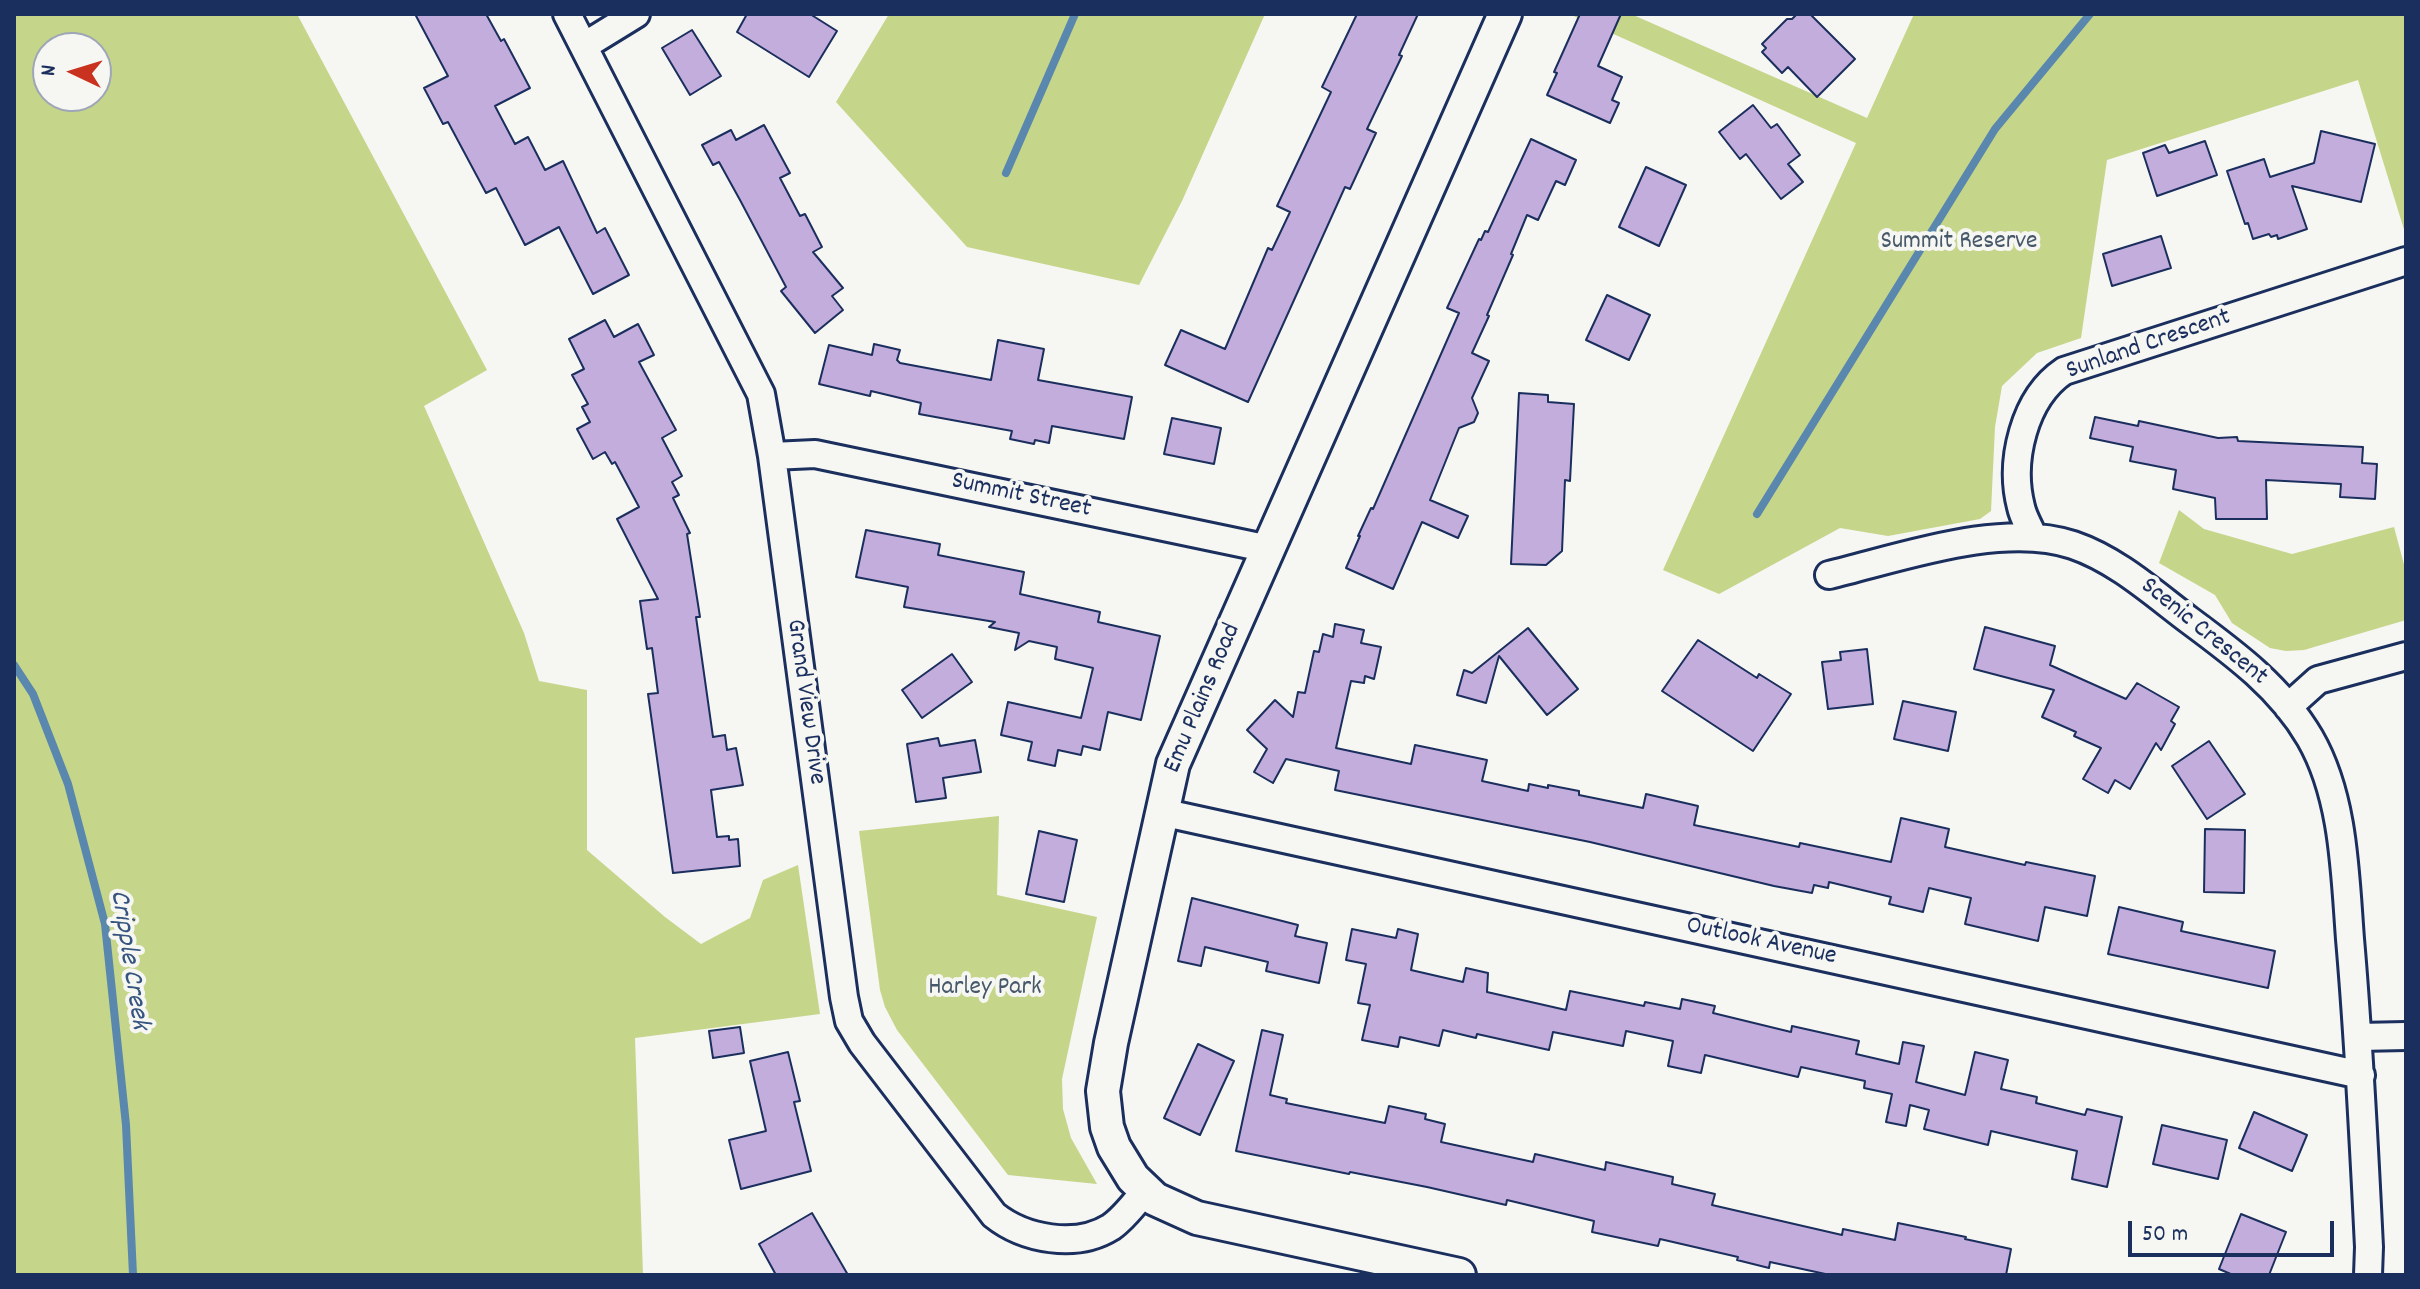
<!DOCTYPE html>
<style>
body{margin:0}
#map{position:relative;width:2420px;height:1289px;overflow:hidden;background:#f6f6f2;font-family:Dekko,sans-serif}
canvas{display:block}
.frame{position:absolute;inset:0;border:16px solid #1b2f5e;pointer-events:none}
.north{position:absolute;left:32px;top:32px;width:80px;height:80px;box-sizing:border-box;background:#f6f6f2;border:2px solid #9ea6b7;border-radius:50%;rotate:274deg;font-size:22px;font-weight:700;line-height:32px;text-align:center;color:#1b2f5e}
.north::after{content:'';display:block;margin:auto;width:28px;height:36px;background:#c8321e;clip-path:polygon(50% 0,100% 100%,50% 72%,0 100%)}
.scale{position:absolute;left:2128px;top:1221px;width:206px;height:36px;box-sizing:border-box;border:4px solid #1b2f5e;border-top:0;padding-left:10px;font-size:24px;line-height:28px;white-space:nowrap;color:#1b2f5e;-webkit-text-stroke:6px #f6f6f2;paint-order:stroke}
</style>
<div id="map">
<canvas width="2420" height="1289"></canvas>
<div class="frame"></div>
<div class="north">N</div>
<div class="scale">50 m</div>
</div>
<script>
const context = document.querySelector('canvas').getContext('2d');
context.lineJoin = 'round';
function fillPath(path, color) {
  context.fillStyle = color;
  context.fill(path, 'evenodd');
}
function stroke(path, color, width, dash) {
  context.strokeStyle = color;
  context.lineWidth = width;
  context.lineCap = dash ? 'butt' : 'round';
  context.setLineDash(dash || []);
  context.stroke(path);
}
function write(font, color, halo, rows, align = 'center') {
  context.font = font + ' Dekko,sans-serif';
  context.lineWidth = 8;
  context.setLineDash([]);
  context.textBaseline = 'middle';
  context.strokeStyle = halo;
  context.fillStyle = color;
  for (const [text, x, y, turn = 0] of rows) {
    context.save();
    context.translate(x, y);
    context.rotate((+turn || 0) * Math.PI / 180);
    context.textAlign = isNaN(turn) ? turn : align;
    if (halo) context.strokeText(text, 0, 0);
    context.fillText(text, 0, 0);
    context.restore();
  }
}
fillPath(new Path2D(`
 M14,14H297L487,370L424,406L524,633L539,681L587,690V850L665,917L701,944L750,918L763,880L798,865L820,1014L635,1038L643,1275H14ZM96,48V96H48V48Z
 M889,14H1265L1182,201L1139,285L967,247L836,102Z
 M1569,14H1631L1867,118L1914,14H2406V236L2358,80L2107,160L2081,338L2037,353L2002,386L1995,427L1991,511L1980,519L1888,536L1840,528L1719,594L1663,570L1856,143Z
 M2179,510L2204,529L2292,554L2394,527L2406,572V620L2304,650L2286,651L2270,648L2232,623L2215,595L2159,563Z
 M999,816L997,895L1097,917L1062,1079L1063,1109L1071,1138L1097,1184L1008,1175L897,1030L885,1007L880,990L859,831Z`), '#c5d589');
stroke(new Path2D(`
 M1006,173L1075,14
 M1757,514L1995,129L2090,14
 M14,665L33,694L68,784L105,924L126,1125L133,1275`), '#5987ad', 8);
const building = new Path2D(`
 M415,14H486L501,41L504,39L530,88L495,106L515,144L528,137L545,170L563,161L597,233L605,228L629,275L593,294L559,227L525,245L496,188L486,193L448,122L443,124L424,88L448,76Z
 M747,14H810L837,31L809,77L737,32Z
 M1357,14H1418L1399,55L1402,56L1367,129L1376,133L1350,189L1345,187L1248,402L1165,365L1181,330L1225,349L1268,248L1272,250L1290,212L1277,206L1331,92L1322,87Z
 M1580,14H1621L1598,66L1622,77L1612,100L1619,103L1610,123L1547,95L1557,73L1554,72Z
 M1797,14H1810L1855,59L1817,97L1788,67L1782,73L1762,52L1766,48L1762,44L1787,19H1792Z
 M692,30L721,76L690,95L662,48Z
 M1753,105L1771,128L1777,124L1800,155L1788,164L1803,182L1781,199L1746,154L1740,159L1719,132Z
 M764,125L790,173L780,178L800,216L805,214L822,247L813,252L843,288L832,296L843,310L815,333L781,291L786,287L740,200L719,162L713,165L702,145L731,130L736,140Z
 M2321,131L2375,144L2361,202L2292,186L2307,229L2278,239L2277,235L2271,237L2269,234L2253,239L2248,223L2245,224L2227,171L2264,159L2270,177L2314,163Z
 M1531,139L1576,160L1565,185L1556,181L1538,220L1527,215L1511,254L1513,255L1487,315L1489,316L1472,353L1489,361L1472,398L1478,413L1474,422L1459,428L1430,500L1468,516L1458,538L1422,522L1393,589L1346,568L1360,536H1358L1371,508L1373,509L1459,313L1447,308L1479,239L1481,240L1485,231L1488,232Z
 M2205,141L2217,175L2157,196L2143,153L2165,145L2169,153Z
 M1646,167L1686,185L1659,246L1619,227Z
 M2161,236L2171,268L2112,286L2103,254Z
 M1607,295L1650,315L1629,360L1586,340Z
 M605,320L614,337L638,324L654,355L639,362L676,430L662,438L682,476L672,482L679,495L673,498L690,533L687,534L700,617H696L713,737L725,735L727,750L736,748L743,785L711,790L717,837L729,836V840L738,839L740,866L673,873L648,694L658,693L652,648L647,649L640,601L658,599L617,519L639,507L615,462L612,464L605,452L593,459L577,429L590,422L582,407L588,404L572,375L584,369L569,339Z
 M998,340L1044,349L1038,380L1132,397L1124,439L1052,426L1049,443L1035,440L1034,444L1010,439L1012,431L919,414L921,403L871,391L870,396L819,384L829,345L872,355L874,344L900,350L897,360L900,363L991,380Z
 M1519,393L1548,395V402L1574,404L1570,481L1565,480L1562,551L1546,565L1511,564Z
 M2095,417L2138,426L2139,421L2218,438L2237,437L2238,441L2363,447L2362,463L2377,464L2375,499L2340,497L2341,484L2266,480L2267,519H2216L2215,498L2173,489L2176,470L2130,461L2133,447L2090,438Z
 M1172,418L1221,428L1214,464L1164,454Z
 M866,530L940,544L938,555L1024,572L1020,594L1100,612L1098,622L1160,636L1141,720L1108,712L1100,750L1083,746L1081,755L1058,750L1055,766L1028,760L1032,742L1001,735L1008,702L1081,718L1093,668L1055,659L1057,647L1029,641L1015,650L1019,633L989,627L995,622L904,607L908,587L856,577Z
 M1335,624L1364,630L1361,643L1381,647L1374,679L1365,676L1364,683L1351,681L1336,748L1411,764L1415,745L1487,760L1482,781L1528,791L1529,784L1548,788V785L1579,791V795L1643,808L1646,794L1698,806L1694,825L1799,847L1800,843L1891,862L1901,818L1949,829L1945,847L2025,865L2026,862L2095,876L2087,916L2045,907L2038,941L1965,924L1971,898L1929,888L1923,912L1889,904L1891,897L1829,882L1828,888L1814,885L1812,893L1774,886L1590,842L1335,790L1339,771L1286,759L1273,783L1254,772L1267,749L1247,730L1275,700L1293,717L1298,692L1305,693L1314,651L1319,652L1323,634L1333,637Z
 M1985,627L2055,646L2050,665L2126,699L2137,683L2179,707L2171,721L2175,724L2161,750L2156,743L2130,789L2115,780L2108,793L2083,779L2101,748L2074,736L2076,732L2042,717L2054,690L1974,669Z
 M1528,628L1578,689L1547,715L1499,656L1486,703L1457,695L1464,670L1472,673Z
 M1698,640L1757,678L1759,674L1791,694L1753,751L1662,691Z
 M1867,649L1873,704L1828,709L1822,662L1841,660L1840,652Z
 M952,654L972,682L922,718L902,690Z
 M1903,701L1956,712L1948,751L1894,739Z
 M938,738L940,746L975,740L981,772L943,778L946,798L916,802L907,744Z
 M2209,741L2245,794L2207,819L2172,766Z
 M2205,829L2245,830L2244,893L2204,892Z
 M1039,831L1077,840L1064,902L1026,894Z
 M1192,898L1298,925L1295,936L1327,943L1319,983L1266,971L1268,962L1205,947L1201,966L1178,961Z
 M2119,907L2183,922L2181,931L2275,951L2268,988L2108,954Z
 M1352,929L1396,938L1398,929L1418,934L1411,970L1463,982L1466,968L1488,973L1487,992L1566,1010L1570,991L1644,1006L1645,1002L1680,1009L1682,999L1715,1006L1713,1013L1791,1032L1792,1026L1859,1041L1856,1054L1899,1064L1903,1042L1924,1046L1916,1082L1965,1095L1975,1052L2008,1060L2001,1089L2037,1097L2036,1103L2085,1115L2087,1109L2122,1117L2107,1187L2072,1179L2077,1151L1991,1131L1988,1145L1924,1129L1929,1110L1910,1105L1906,1126L1886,1122L1892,1094L1864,1088L1865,1081L1801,1067L1798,1077L1705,1055L1701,1073L1668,1066L1673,1041L1626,1031L1623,1046L1553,1032L1549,1050L1477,1034L1476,1038L1443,1030L1439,1046L1400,1037L1398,1047L1362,1040L1370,1005L1358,1003L1366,964L1346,960Z
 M740,1027L744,1053L713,1058L709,1031Z
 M1262,1030L1283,1035L1270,1095L1287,1099L1286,1103L1385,1123L1389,1106L1426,1114L1425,1119L1445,1124L1441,1142L1533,1162L1535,1154L1605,1170L1606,1162L1673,1177L1672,1184L1715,1194L1712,1205L1842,1235L1843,1229L1895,1240L1898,1223L1966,1237L1965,1239L2011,1249L2006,1275H1830L1770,1262L1769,1268L1737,1260L1738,1257L1660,1239L1658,1246L1592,1232L1594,1221L1507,1200L1506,1205L1427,1187L1350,1172L1349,1174L1236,1151Z
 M1198,1044L1234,1061L1200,1135L1164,1118Z
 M788,1052L800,1101L794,1102L811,1171L741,1189L729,1140L766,1131L750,1061Z
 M2254,1112L2307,1135L2292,1171L2239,1148Z
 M2162,1125L2227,1140L2218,1179L2153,1164Z
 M812,1213L848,1275H776L759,1244Z
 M2241,1214L2286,1232L2269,1275H2233L2219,1269Z`);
fillPath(building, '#c3addc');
stroke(building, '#1b2f5e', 2);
const minor = new Path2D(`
 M567,14L761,394L772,456L844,997L849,1021L862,1043L994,1215C1024,1239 1076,1249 1111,1227C1124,1218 1135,1203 1145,1191
 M584,46L636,14
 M772,456L815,454L1269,549
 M2033,536C2029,526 2023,517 2021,507C2009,461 2024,398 2064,371L2406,261
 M1829,575C1900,558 2002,521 2073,545C2117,560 2153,593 2189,620C2235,654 2281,688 2310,738C2344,797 2345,873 2350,939C2359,1041 2364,1144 2369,1247L2368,1275
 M2288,707L2318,680L2406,656
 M1161,812L2361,1075
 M2359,1037L2406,1036`);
const tertiary = new Path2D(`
 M1459,1275L1197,1218L1155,1199L1133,1178L1114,1147L1107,1127L1103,1091L1111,1043L1173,764L1505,14`);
stroke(minor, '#1b2f5e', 32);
stroke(tertiary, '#1b2f5e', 38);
stroke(minor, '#f6f6f2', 26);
stroke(tertiary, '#f6f6f2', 32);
write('26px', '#465869', '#f6f6f2', [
 ["Summit Reserve",1959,243],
 ["Harley Park",985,989]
]);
write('26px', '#1b2f5e', '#f6f6f2', [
 ["Sunland Crescent",2149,346,-19],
 ["Summit Street",1021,497,12],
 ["Scenic Crescent",2203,633,39],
 ["Emu Plains Road",1204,699,-67],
 ["Grand View Drive",804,702,82],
 ["Outlook Avenue",1761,943,12]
]);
write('italic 28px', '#35547f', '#f6f6f2', [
 ["Cripple Creek",127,960,81]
]);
</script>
